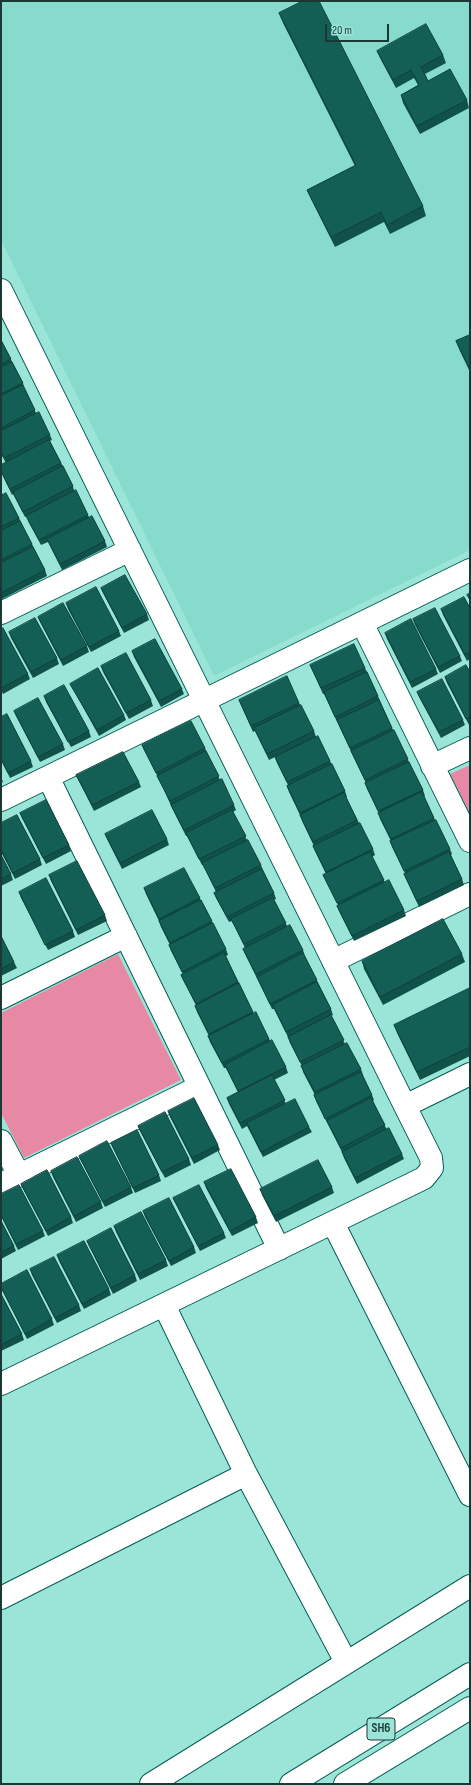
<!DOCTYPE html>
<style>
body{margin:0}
#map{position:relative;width:471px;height:1785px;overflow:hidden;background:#9be5d8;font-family:"Sofia Sans Condensed",sans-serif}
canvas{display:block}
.frame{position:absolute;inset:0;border:2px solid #1a3934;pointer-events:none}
.scale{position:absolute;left:325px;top:24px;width:64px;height:18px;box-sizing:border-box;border:2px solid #1a3934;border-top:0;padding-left:5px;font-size:12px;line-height:14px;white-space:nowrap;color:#1a3934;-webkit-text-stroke:3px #9be5d8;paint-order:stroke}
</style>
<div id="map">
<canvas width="471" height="1785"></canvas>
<div class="frame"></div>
<div class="scale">20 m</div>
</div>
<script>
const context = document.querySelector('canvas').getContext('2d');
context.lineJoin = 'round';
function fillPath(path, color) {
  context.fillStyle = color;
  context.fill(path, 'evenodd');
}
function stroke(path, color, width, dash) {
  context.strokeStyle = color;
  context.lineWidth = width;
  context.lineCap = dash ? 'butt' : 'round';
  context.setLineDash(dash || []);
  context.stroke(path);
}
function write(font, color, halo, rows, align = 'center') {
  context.font = font + ' "Sofia Sans Condensed",sans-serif';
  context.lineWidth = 4;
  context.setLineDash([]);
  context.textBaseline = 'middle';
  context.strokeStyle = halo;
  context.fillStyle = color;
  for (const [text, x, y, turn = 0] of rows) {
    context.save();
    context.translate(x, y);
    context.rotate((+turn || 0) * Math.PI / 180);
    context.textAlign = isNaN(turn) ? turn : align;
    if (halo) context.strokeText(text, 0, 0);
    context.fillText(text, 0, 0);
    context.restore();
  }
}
fillPath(new Path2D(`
 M1,1H470V550L214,676L1,240Z`), '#86dbcc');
fillPath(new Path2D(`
 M470,765V814L450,774Z
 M118,954L181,1080L24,1158L1,1113V1013Z`), '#e789a4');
const street = new Path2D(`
 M1,290L405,1106L431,1158L432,1168L424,1178L1,1384
 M1,613L130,550
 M362,623L470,841
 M432,766L470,748
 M48,777L279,1249
 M1,800L470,570
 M333,961L470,894
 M1,998L126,936
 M405,1106L470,1074
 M1,1141L19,1175
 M1,1184L199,1087
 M333,1223L470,1495
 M164,1305L246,1474L346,1662
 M1,1598L246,1474
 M151,1784L470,1586`);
const primary = new Path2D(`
 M291,1784L470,1674
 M345,1784L470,1708`);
stroke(street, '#045e53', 24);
stroke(primary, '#045e53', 24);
stroke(street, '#fff', 22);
stroke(primary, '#fff', 22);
fillPath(new Path2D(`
 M279,13L423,206L426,216L390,234L384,222L335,247L311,199L307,190L355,166L283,23Z
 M377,51L443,55L446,63L425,74L428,81L467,100L469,108L420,134L403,103L401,95L418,85L414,78L396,88L380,58Z
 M470,335V372L460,351L456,341Z
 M1,340L23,383L24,389L36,413L50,435L52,440L50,441L73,486L74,491L89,517L105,541L107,547L62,570L48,542L41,545L28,521L27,516L25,517L13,494L12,495L1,472V465L6,463L1,454Z
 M1,491L3,495L19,518L45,570L47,576L2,599L1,597Z
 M101,588L147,614L149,620L124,633L103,593Z
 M66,603L119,631L121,636L91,652L68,609Z
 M470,608V659L467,661L443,615L441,609Z
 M38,617L87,646L89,652L63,666L40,622Z
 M413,619L460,656L462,661L440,673L415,625Z
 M1,629L28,674L30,679L3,694L1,690Z
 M9,632L57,658L59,664L33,678L11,638Z
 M385,633L436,669L438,674L412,688L387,639Z
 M132,651L182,689L184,694L161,707L134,657Z
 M310,665L365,668L378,696L393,730L423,790L425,796H424L435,820L450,849L452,854L451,855L462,879L464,885L419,907L406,879L404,874L405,873L392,847L390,841H391L380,819L379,813L367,789L365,783H366L339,726L324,694H323Z
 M101,666L151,700L153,706L129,719L103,672Z
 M470,672V724L469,725L447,683L445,677Z
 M70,684L124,715L126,720L99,736L73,689Z
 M417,692L463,720L465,725L441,738L419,697Z
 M44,696L89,731L91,737L71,747L46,702Z
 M239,700L299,703L314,731L316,737L330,761L345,791L347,797H346L359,823L373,849L375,855L372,857L385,883L404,910L406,916L354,941L339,911L337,906L338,905L323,875L326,874L315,851L313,846H314L302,821L300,815L289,792L287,786L288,785L277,763L275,757L269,760L255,731L253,732L241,705Z
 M14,711L63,744L65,750L40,762L16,716Z
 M1,717L31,761L33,767L10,778L1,760Z
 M142,745L205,748L220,780L234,805L236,810L233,812L247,840L261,865L263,870L274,893L276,899L274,900L287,926L303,950L305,956L331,1009L333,1015L331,1016L345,1044L361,1069L363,1075H362L372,1095L374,1100L373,1101L387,1130L402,1154L404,1159L357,1184L344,1158L342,1152L316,1101L314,1095H315L303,1072L302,1066L290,1043L288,1037L274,1009H272L245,954L243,949L245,948L232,921L229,922L216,898L214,893L216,892L203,865H202L187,836H186L173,810L158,777L144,750Z
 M76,775L139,782L141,787L94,811Z
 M1,776L3,782L1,783Z
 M20,813L69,845L71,851L46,864L22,818Z
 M1,823L40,859L42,865L15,879L1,852Z
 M105,834L167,839L169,845L122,869L107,839Z
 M1,855L11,874L13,880L1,886Z
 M49,875L105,915L107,921L78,935L51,881Z
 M144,888L200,898V900H201L226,949L228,955L226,956L253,1013L269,1039L286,1067L288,1073L274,1080L286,1104L309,1127L312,1132L263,1157L247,1126L242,1129L229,1104L227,1098L238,1092L226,1068H224L210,1042L208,1036H209L197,1012L195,1006L196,1005L183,980L181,975L183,974L171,951L169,945H170L161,927L159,921L146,894Z
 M19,892L73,931L75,937L48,950L21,898Z
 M1,936L17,968L1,976Z
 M462,954L465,962L383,1005L364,969L362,961Z
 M470,988V1056L420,1080L397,1033L394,1025Z
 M168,1111L218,1145L220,1150L194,1164L170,1117Z
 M138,1126L189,1159L191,1165L165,1178L140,1131Z
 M111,1143L159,1175L161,1181L135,1193L113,1148Z
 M79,1156L131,1187L133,1193L105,1207L81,1161Z
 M51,1171L101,1202L103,1208L76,1222L53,1177Z
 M204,1182L256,1217L258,1223L232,1236L206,1188Z
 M21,1184L71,1217L73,1223L48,1236L23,1189Z
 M332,1187L334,1193L276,1222L262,1195L260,1189Z
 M1,1194L43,1231L45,1236L18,1250L1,1216Z
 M173,1198L224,1233L226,1238L200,1251L176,1204Z
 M143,1211L194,1247L196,1253L171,1266L145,1217Z
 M1,1221L14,1246L16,1251L1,1259Z
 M114,1226L166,1260L168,1266L140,1280L116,1232Z
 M87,1241L135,1275L137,1281L113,1294L89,1246Z
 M57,1255L109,1289L111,1295L84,1309L59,1261Z
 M30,1269L79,1305L81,1311L57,1323L32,1275Z
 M1,1284L52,1319L54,1325L27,1339L2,1290L1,1288Z
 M1,1294L22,1334L24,1340L1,1351Z`), '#105249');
const building = new Path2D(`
 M303,1H319L423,206L387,225L381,212L331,237L307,190L356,165L279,13Z
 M426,24L443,55L421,67L428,81L450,69L467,100L417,126L401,95L419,85L411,70L393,80L377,51Z
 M470,335V370L456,341Z
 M1,340L11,359L1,364Z
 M12,362L23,383L1,394V367Z
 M23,385L35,410L1,428V396Z
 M39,412L50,435L4,458L1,452V431Z
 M49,440L61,463L10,489L1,471V465Z
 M63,466L73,486L23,512L13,492Z
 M76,490L88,515L39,540L26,516Z
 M6,493L19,518L1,527V496Z
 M92,516L105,541L60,564L47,539Z
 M20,521L32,544L1,560V531Z
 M33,547L45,570L1,593V563Z
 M125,575L147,614L122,628L101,588Z
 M96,587L119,631L89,647L66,603Z
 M470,593V600L467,595Z
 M464,597L470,608V652L465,655L441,609Z
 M63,603L87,646L61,660L38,617Z
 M435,608L460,656L438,667L413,619Z
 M35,618L57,658L31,672L9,632Z
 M411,619L436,669L410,682L385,633Z
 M3,628L28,674L1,688V629Z
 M155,639L182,689L159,701L132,651Z
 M354,644L365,668L321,688L310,665Z
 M126,653L151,700L126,713L101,666Z
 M466,665L470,672V717L466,719L445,677Z
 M98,668L124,715L97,730L70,684Z
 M367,672L378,696L335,717L324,692Z
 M287,676L299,703L251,726L239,700Z
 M442,679L463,720L439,732L417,692Z
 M64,685L89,731L68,742L44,696Z
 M38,698L63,744L38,757L14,711Z
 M379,700L392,728L350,748L337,720Z
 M301,705L314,731L267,754L254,728Z
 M7,714L31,761L8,773L1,759V717Z
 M191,721L205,748L156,773L142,745Z
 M394,730L408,759L365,780L351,751Z
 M318,736L330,761L287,782L275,757Z
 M206,751L219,776L170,801L157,776Z
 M123,752L139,782L92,805L76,775Z
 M409,762L423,790L378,811L365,783Z
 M332,764L345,791L300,813L287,786Z
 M222,779L234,805L184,830L171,805Z
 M422,792L434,818L391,839L378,813Z
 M344,793L357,820L313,842L300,815Z
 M46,800L69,845L43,858L20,813Z
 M152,810L167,839L120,863L105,834Z
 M232,810L246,836L199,859L186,833Z
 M17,815L40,859L13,873L1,850V823Z
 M436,820L450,849L404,871L390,841Z
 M360,823L373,849L326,872L313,846Z
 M248,840L261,865L215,888L202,863Z
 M370,852L384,880L337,903L323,875Z
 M449,852L462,879L417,901L404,874Z
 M1,855L11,874L1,879Z
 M77,861L105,915L76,930L49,875Z
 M184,868L200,898L159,919L144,888Z
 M262,869L274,893L227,917L214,893Z
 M46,878L73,931L45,945L19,892Z
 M389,880L404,910L352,936L337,906Z
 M273,898L286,923L244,944L231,919Z
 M201,900L212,921L170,943L159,921Z
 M443,919L462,954L380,997L362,961Z
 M213,923L226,949L182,972L169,945Z
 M290,925L303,950L256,974L243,949Z
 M1,936L14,962L1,969Z
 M224,953L238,982L196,1004L181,975Z
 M303,953L317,980L270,1004L257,977Z
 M317,982L331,1009L286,1032L273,1005Z
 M239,983L253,1012L209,1034L195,1006Z
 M470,988V1047L417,1072L394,1025Z
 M256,1012L269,1039L222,1063L208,1036Z
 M331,1015L344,1040L300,1062L288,1037Z
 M272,1040L286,1067L238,1091L225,1065Z
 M347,1043L361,1069L315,1092L301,1066Z
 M361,1072L372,1095L325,1119L314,1095Z
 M272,1075L285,1100L240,1123L227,1098Z
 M194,1098L218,1145L192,1158L168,1111Z
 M371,1098L385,1125L341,1148L327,1121Z
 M295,1099L309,1127L261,1152L247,1123Z
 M165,1112L189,1159L162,1172L138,1126Z
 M389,1128L402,1154L355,1178L342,1152Z
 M137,1130L159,1175L133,1188L111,1143Z
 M107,1141L131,1187L103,1202L79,1156Z
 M77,1157L101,1202L74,1216L51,1171Z
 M318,1160L332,1187L274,1216L260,1189Z
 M231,1169L256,1217L230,1231L204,1182Z
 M47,1170L71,1217L46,1231L21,1184Z
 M19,1185L43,1231L16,1244L1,1215V1194Z
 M199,1185L224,1233L198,1246L173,1198Z
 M169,1198L194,1247L169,1261L143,1211Z
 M141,1212L166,1260L138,1274L114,1226Z
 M1,1221L14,1246L1,1252Z
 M111,1228L135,1275L111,1288L87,1241Z
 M84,1241L109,1289L82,1304L57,1255Z
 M54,1257L79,1305L55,1318L30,1269Z
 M27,1270L52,1319L25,1334L1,1287V1284Z
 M1,1294L22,1334L1,1345Z`);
fillPath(building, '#135f55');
stroke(building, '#0d423c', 1);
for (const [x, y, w] of [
 [381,1729,28]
]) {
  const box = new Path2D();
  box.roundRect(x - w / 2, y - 11, w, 22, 3);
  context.fillStyle = '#9be5d8';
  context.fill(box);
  stroke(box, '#1a3934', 1);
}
write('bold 13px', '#1a3934', null, [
 ["SH6",381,1729]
]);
</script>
